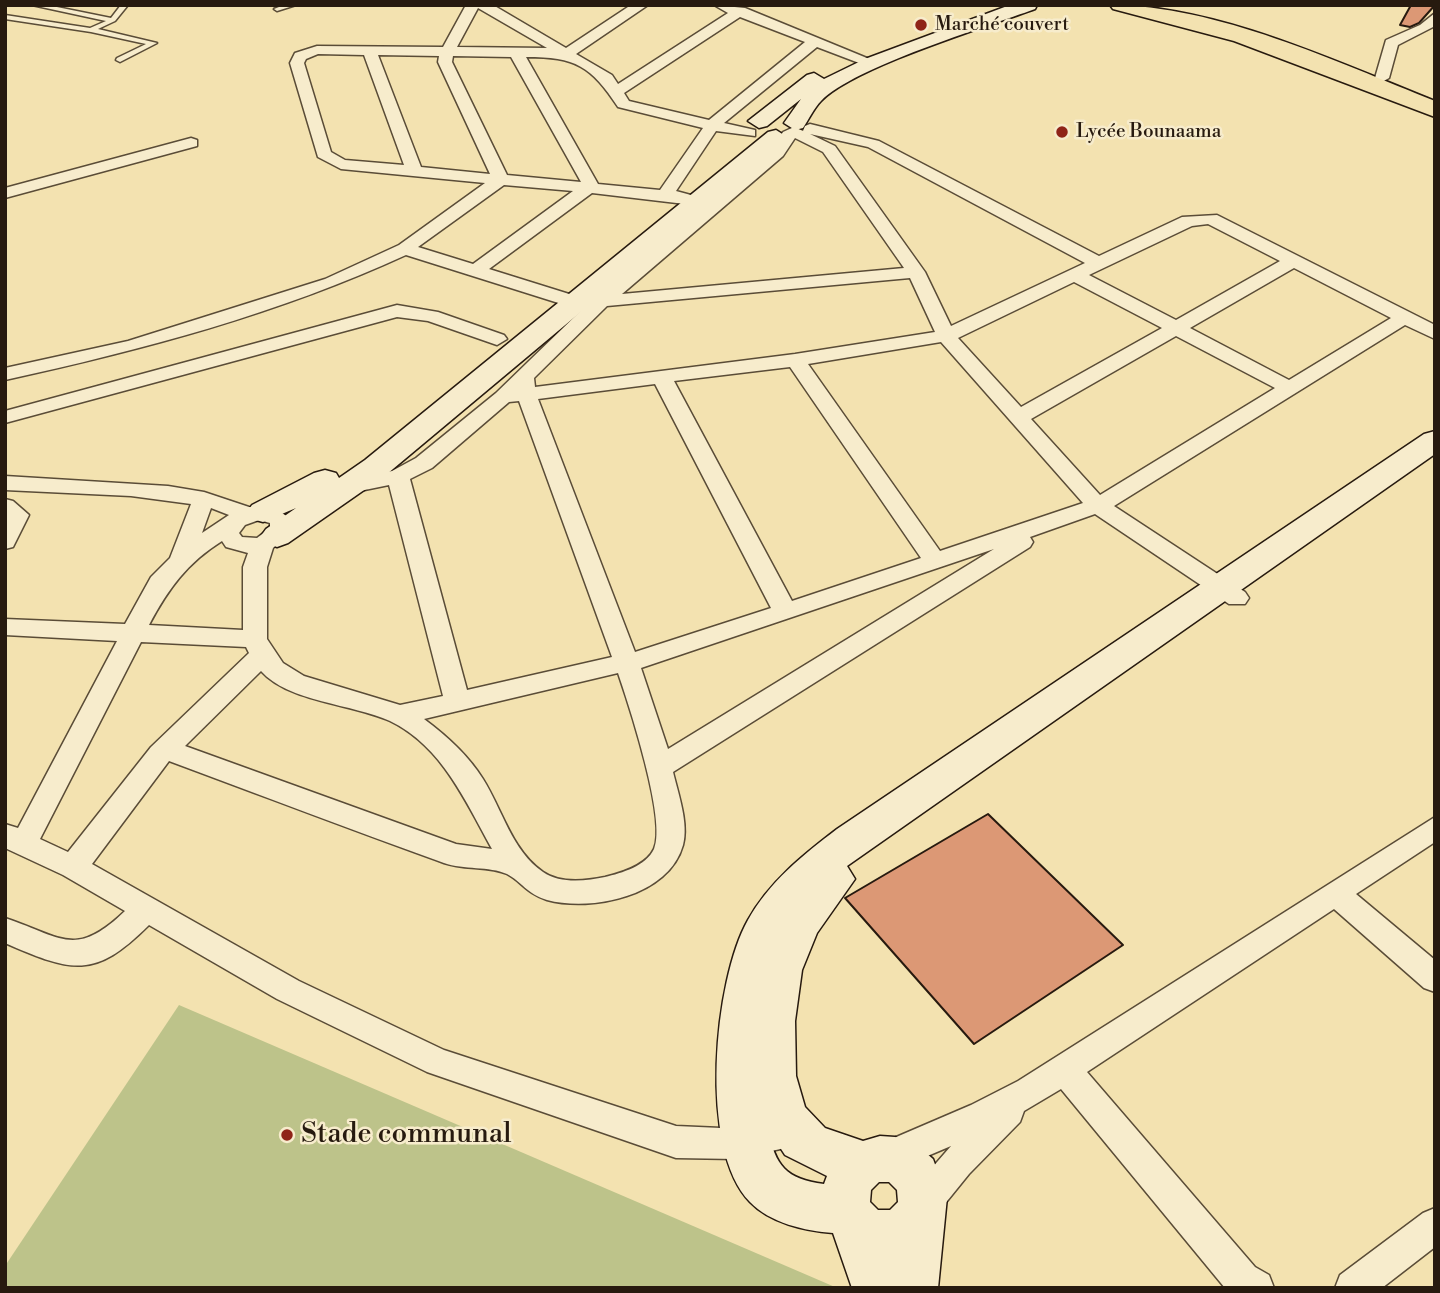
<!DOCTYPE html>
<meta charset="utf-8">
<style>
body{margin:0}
#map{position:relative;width:1440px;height:1293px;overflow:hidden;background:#f3e2b0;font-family:"Libre Bodoni",serif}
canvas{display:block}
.frame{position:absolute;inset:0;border:7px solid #271a0f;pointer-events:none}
</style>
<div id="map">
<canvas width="1440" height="1293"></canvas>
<div class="frame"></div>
</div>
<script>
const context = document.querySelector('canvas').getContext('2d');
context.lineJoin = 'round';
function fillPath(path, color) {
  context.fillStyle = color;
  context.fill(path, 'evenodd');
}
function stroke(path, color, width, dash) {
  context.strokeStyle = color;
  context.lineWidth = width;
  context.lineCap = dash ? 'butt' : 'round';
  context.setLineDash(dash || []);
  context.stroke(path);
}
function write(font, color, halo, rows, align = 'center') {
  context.font = font + ' "Libre Bodoni",serif';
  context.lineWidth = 5;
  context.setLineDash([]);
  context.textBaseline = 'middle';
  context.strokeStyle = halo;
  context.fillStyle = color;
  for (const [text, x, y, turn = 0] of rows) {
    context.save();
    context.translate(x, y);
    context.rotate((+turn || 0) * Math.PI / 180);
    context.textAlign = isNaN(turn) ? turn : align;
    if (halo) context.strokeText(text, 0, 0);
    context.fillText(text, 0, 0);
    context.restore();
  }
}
fillPath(new Path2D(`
 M179,1005L835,1287L5,1288V1266Z`), '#bdc38a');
const building = new Path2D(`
 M1411,5H1435L1419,23L1410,27L1400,25Z
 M988,814L1123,945L974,1044L845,898Z`);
fillPath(building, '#dc9875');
stroke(building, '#271a0f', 2);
const lane = new Path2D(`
 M32,5H47L111,18L121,5H128L115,21L98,29L157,43L120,62L116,60L117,58L146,44L91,32L5,19V15L90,28L106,21Z
 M284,5H296L277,11L274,9Z`);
const street = new Path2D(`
 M466,5H493L566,48L631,5H648L576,54L612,75L618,84L728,13L714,5L745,8L879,63L872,67L867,66L817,47L724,123L755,130V136L716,131L676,191L702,198L704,202L702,206L592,193L489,269L582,298L584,302L582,306H568L406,255C278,314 142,350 5,380V368L128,341L325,279L399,245L485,183L341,169L318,157L290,63L295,53L317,46L443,47ZM478,8L547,48L457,47ZM740,17L805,42L709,120L629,101L624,93ZM318,54L364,55L404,165L345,160L331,152L304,63L306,59ZM378,55L439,56L438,62L490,174L421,167ZM453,56L511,57L581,182L507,175L452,62ZM526,57C576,57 591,66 618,107L703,128L660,190L598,184ZM504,185L573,191L473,264L418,247Z
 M1435,13V26L1398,45L1389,78L1382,82L1377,81L1375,78L1386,40L1420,25Z
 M810,124L879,141L1099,256L1182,217L1217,215L1435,325V339L1405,325L1114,506L1245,592L1249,598L1245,604H1229L1095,514L1030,537L1033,542L1030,547L673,772C678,793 689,824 683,845C669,896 592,912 547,900C527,894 521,881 507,874C489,866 464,870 444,863C352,830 261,795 169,761L92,864L299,981L444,1050L676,1126L721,1128L795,1116L807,1121L811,1132L807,1143L736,1159L676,1158L427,1072L277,999L149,925C94,980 72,972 5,943V918C62,937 75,959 125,911L63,875L5,848V824L18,828L117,641L5,635V619L125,624L151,577L170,558L191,504L131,496L5,490V476L168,486L204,492L249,507L275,508L292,520V531L273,548L267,567V639L283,663L304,676L400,705L443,696L389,485L350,493L339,486L342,481L392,471L416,458L496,393L595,297L771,150L783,132L794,127L803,131L805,126ZM810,134L868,147L1085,263L951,326L925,272L835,146ZM795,138L823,152L904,268L622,294L783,156ZM1208,224L1280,261L1176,320L1089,275L1192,226ZM1294,268L1391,318L1289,380L1190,328ZM910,278L935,332L795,354L535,387L534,378L607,306ZM1074,282L1162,328L1021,407L958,338ZM1176,336L1275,388L1100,495L1031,419ZM941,342L1083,503L940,551L808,364ZM790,367L921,558L792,601L674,381ZM655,384L771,608L635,652L538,399ZM519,401L612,657L467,690L410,479L432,468L509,402ZM211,508L229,515L202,533ZM259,520L270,523V528L257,538L242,537L239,533L245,525ZM222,541L226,547L248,553L243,567V630L149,625C168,589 187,563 222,541ZM994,549L668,749L641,668ZM141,642L246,647L249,653L151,747L68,852L40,839ZM261,671C288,702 353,704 390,721C442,746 466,802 492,849L456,844L185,746ZM618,673C629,705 667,821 654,849C646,866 622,873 605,877C586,881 560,884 543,872C512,851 502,809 483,779C468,755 447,736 424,719Z
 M191,138L197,140V146L5,198V188Z
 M397,305L438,312L504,335L507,339L497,345L428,321L397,317L5,423V411Z
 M5,499L13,501L29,515L13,547L5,549Z
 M1435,817V842L1356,894L1435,960V992L1424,988L1334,909L1087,1072L1255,1267L1269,1275L1274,1288H1225L1061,1089L1024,1111L1020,1122L969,1174L935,1216L923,1221L911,1216L906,1204L911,1192L951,1146L885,1174L873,1169L868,1158L873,1147L971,1105L1018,1081Z
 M1435,1208V1247L1382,1288H1335L1340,1275L1423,1213Z`);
const secondary = new Path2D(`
 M1010,5H1037L1035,9C986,27 854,67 821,101C814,108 809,119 803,128L795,130L784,123L801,99L767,126L759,128L748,121L807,75L814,73L824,79L865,59Z
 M776,130L787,137L784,142L387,474L288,543L277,547L266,543L261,536L266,529L296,508L263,522L252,519L247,512L252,505L314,473L325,470L336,473L339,478L365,460L768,132Z
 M1435,431V454L847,866L855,879L817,933L802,970L795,1021L796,1076L805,1107L825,1128L863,1141L880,1136L895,1137L919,1147L933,1159L947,1197L938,1288H852L833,1233C805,1231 770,1223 750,1202C698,1149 714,980 748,920C769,882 803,855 837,829L1424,434ZM768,1129L785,1155L827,1176L824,1184C786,1179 775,1166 768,1129ZM879,1182H889L897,1190L898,1202L890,1210H878L870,1202L871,1190Z`);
const primary = new Path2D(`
 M1110,5C1216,5 1337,62 1435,101V117L1234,41L1113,9Z`);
stroke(lane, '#5a4c37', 3);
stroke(street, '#5a4c37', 3);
stroke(secondary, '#271a0f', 3);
stroke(primary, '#271a0f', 3);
fillPath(lane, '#f7eccc');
fillPath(street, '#f7eccc');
fillPath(secondary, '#f7eccc');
fillPath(primary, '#f3e2b0');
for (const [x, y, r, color] of [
 [921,25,7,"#8f2418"],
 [1062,132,7,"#8f2418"],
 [287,1135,7,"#8f2418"]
]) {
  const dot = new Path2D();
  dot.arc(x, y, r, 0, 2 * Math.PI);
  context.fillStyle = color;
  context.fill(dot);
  stroke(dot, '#f7eccc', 2.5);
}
write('19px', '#271a0f', '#f7eccc', [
 ["Marché couvert",935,25],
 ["Lycée Bounaama",1076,132]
], 'left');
write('28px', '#271a0f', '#f7eccc', [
 ["Stade communal",301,1135]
], 'left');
</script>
